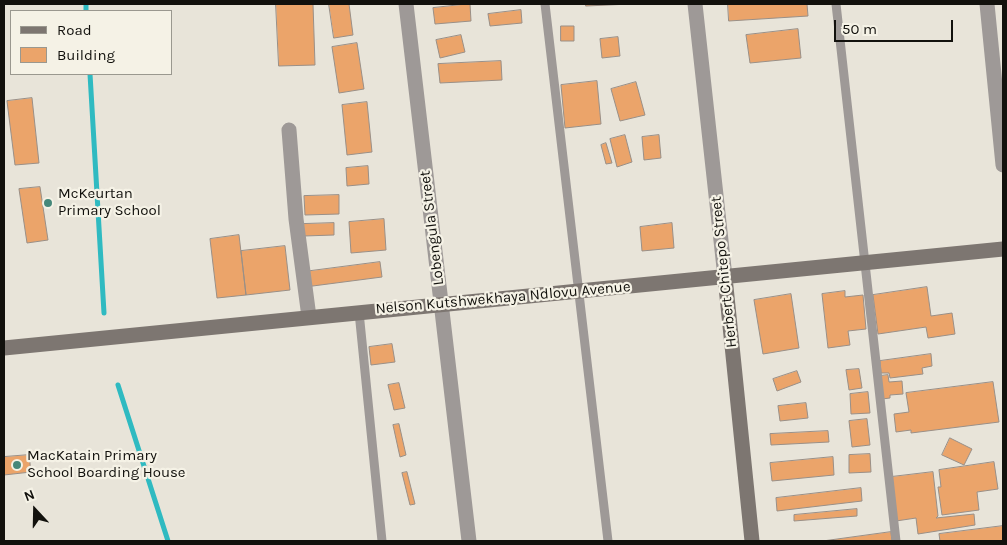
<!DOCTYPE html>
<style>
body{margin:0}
#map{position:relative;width:1007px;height:545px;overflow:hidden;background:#e8e4d9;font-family:Karla,sans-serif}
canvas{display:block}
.frame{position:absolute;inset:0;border:5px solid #12110d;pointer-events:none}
.legend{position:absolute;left:10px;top:10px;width:162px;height:65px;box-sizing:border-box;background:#f5f2e6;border:1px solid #9a988f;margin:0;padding:6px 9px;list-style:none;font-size:15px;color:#12110d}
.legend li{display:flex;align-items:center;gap:10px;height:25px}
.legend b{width:25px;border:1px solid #9a988f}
.north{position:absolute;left:10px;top:485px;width:50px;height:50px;-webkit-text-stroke:4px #f5f2e6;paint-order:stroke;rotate:339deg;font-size:14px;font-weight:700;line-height:20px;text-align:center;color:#12110d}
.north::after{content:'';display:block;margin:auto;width:18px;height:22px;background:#12110d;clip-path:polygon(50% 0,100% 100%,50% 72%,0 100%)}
.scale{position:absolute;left:834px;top:20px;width:119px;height:22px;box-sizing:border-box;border:2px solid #12110d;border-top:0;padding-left:6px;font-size:15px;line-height:18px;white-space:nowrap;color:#12110d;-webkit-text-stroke:4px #f5f2e6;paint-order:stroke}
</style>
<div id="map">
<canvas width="1007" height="545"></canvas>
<div class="frame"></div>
<ul class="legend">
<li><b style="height:6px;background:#7d7671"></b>Road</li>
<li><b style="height:14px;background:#eba46a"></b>Building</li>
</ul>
<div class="north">N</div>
<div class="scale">50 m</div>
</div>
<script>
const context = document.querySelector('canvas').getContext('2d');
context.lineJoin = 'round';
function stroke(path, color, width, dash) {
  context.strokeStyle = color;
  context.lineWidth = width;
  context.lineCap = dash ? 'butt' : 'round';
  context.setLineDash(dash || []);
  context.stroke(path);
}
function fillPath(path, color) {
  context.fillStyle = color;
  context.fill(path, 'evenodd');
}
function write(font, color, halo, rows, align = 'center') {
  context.font = font + ' Karla,sans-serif';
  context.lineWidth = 4.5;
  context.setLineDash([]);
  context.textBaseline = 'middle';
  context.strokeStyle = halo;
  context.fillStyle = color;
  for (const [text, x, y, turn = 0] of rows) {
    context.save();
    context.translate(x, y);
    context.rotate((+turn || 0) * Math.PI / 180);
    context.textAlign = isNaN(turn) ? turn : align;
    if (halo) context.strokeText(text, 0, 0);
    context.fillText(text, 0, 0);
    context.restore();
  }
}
stroke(new Path2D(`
 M86,4V11
 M90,74L104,313
 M118,385L168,541`), '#2fbac1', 5);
const building = new Path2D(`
 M276,4H313L315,65L279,66Z
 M329,4H349L353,35L334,38Z
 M470,4L471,21L435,24L433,8Z
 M586,4H630L586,6Z
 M728,4H807L808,16L729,21Z
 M521,10L522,23L490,26L488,14Z
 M561,26H574V41H561Z
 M798,29L801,58L750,63L746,35Z
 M461,35L465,52L440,58L436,40Z
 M618,37L620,56L602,58L600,39Z
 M357,43L364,89L339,93L332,47Z
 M501,61L502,80L440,83L438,64Z
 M597,81L601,124L565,128L561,85Z
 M636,82L645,115L620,121L611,89Z
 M32,98L39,163L15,165L7,101Z
 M367,102L372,152L347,155L342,105Z
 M625,135L632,162L617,167L610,139Z
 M659,135L661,158L644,160L642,137Z
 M606,143L612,163L606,164L601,145Z
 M368,166L369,184L347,186L346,168Z
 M40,187L48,240L27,243L19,189Z
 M339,195V214L305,215L304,196Z
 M384,219L386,250L351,253L349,222Z
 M334,223V235L304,236L303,224Z
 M672,223L674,248L642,251L640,227Z
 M239,235L246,295L217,298L210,239Z
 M285,246L290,290L246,295L241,251Z
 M380,262L382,277L305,287L303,272Z
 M927,287L931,316L952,313L955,334L928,338L926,327L878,334L873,295Z
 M845,291V297L863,295L866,329L848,331L850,345L828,348L822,294Z
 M791,294L799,348L763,354L754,300Z
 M392,344L395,362L371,365L369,347Z
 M931,354L932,366L922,368L923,374L890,378L889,373H881L880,361Z
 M859,369L862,388L849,390L846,370Z
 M797,371L801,382L777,391L773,379Z
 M888,375L889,382L902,381L903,394L890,395V398L882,399L880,376Z
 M993,382L999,422L911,433V430L896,432L894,414L909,412L906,393Z
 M399,383L405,408L394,410L388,385Z
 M868,392L870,413L851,414L850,394Z
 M806,403L808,418L780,421L778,406Z
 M867,419L870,445L852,447L849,421Z
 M399,424L406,455L400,457L393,425Z
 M828,431L829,442L771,445L770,434Z
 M950,438L972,449L964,465L942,455Z
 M870,454L871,472L849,473V455Z
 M29,455L31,472L4,475V457Z
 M833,457L834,475L772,481L770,463Z
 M994,462L998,489L977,492L979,510L942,515L938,487H941L939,470Z
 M407,472L415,504L410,505L402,473Z
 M933,472L938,516L936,518L974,514L975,525L918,534L916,518L896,521L891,477Z
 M861,488L862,501L777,511L776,498Z
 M857,509V516L794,521V515Z
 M1003,526V541H940L939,534Z
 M891,532L892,541H823Z`);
fillPath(building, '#eba46a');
stroke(building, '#998f87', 1);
stroke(new Path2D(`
 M545,4L608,541
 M836,4L896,541
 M359,312L382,541`), '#9e9997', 9);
stroke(new Path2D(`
 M406,4L469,541
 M695,4L725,277
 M987,4L1003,165
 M289,130L296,219L309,317`), '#9e9997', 15);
stroke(new Path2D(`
 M725,277L752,541
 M4,348L1003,249`), '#7d7671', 15);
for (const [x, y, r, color] of [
 [48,203,5,"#46887a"],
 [17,465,5,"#46887a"]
]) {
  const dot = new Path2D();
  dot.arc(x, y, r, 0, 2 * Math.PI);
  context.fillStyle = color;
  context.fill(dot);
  stroke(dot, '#f5f2e6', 2);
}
write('15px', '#12110d', '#f5f2e6', [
 ["McKeurtan",58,194],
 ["Primary School",58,211],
 ["MacKatain Primary",27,456],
 ["School Boarding House",27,473]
], 'left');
write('15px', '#12110d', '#f5f2e6', [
 ["Lobengula Street",432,228,-97],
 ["Herbert Chitepo Street",724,272,-96],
 ["Nelson Kutshwekhaya Ndlovu Avenue",503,298,-5]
]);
</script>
